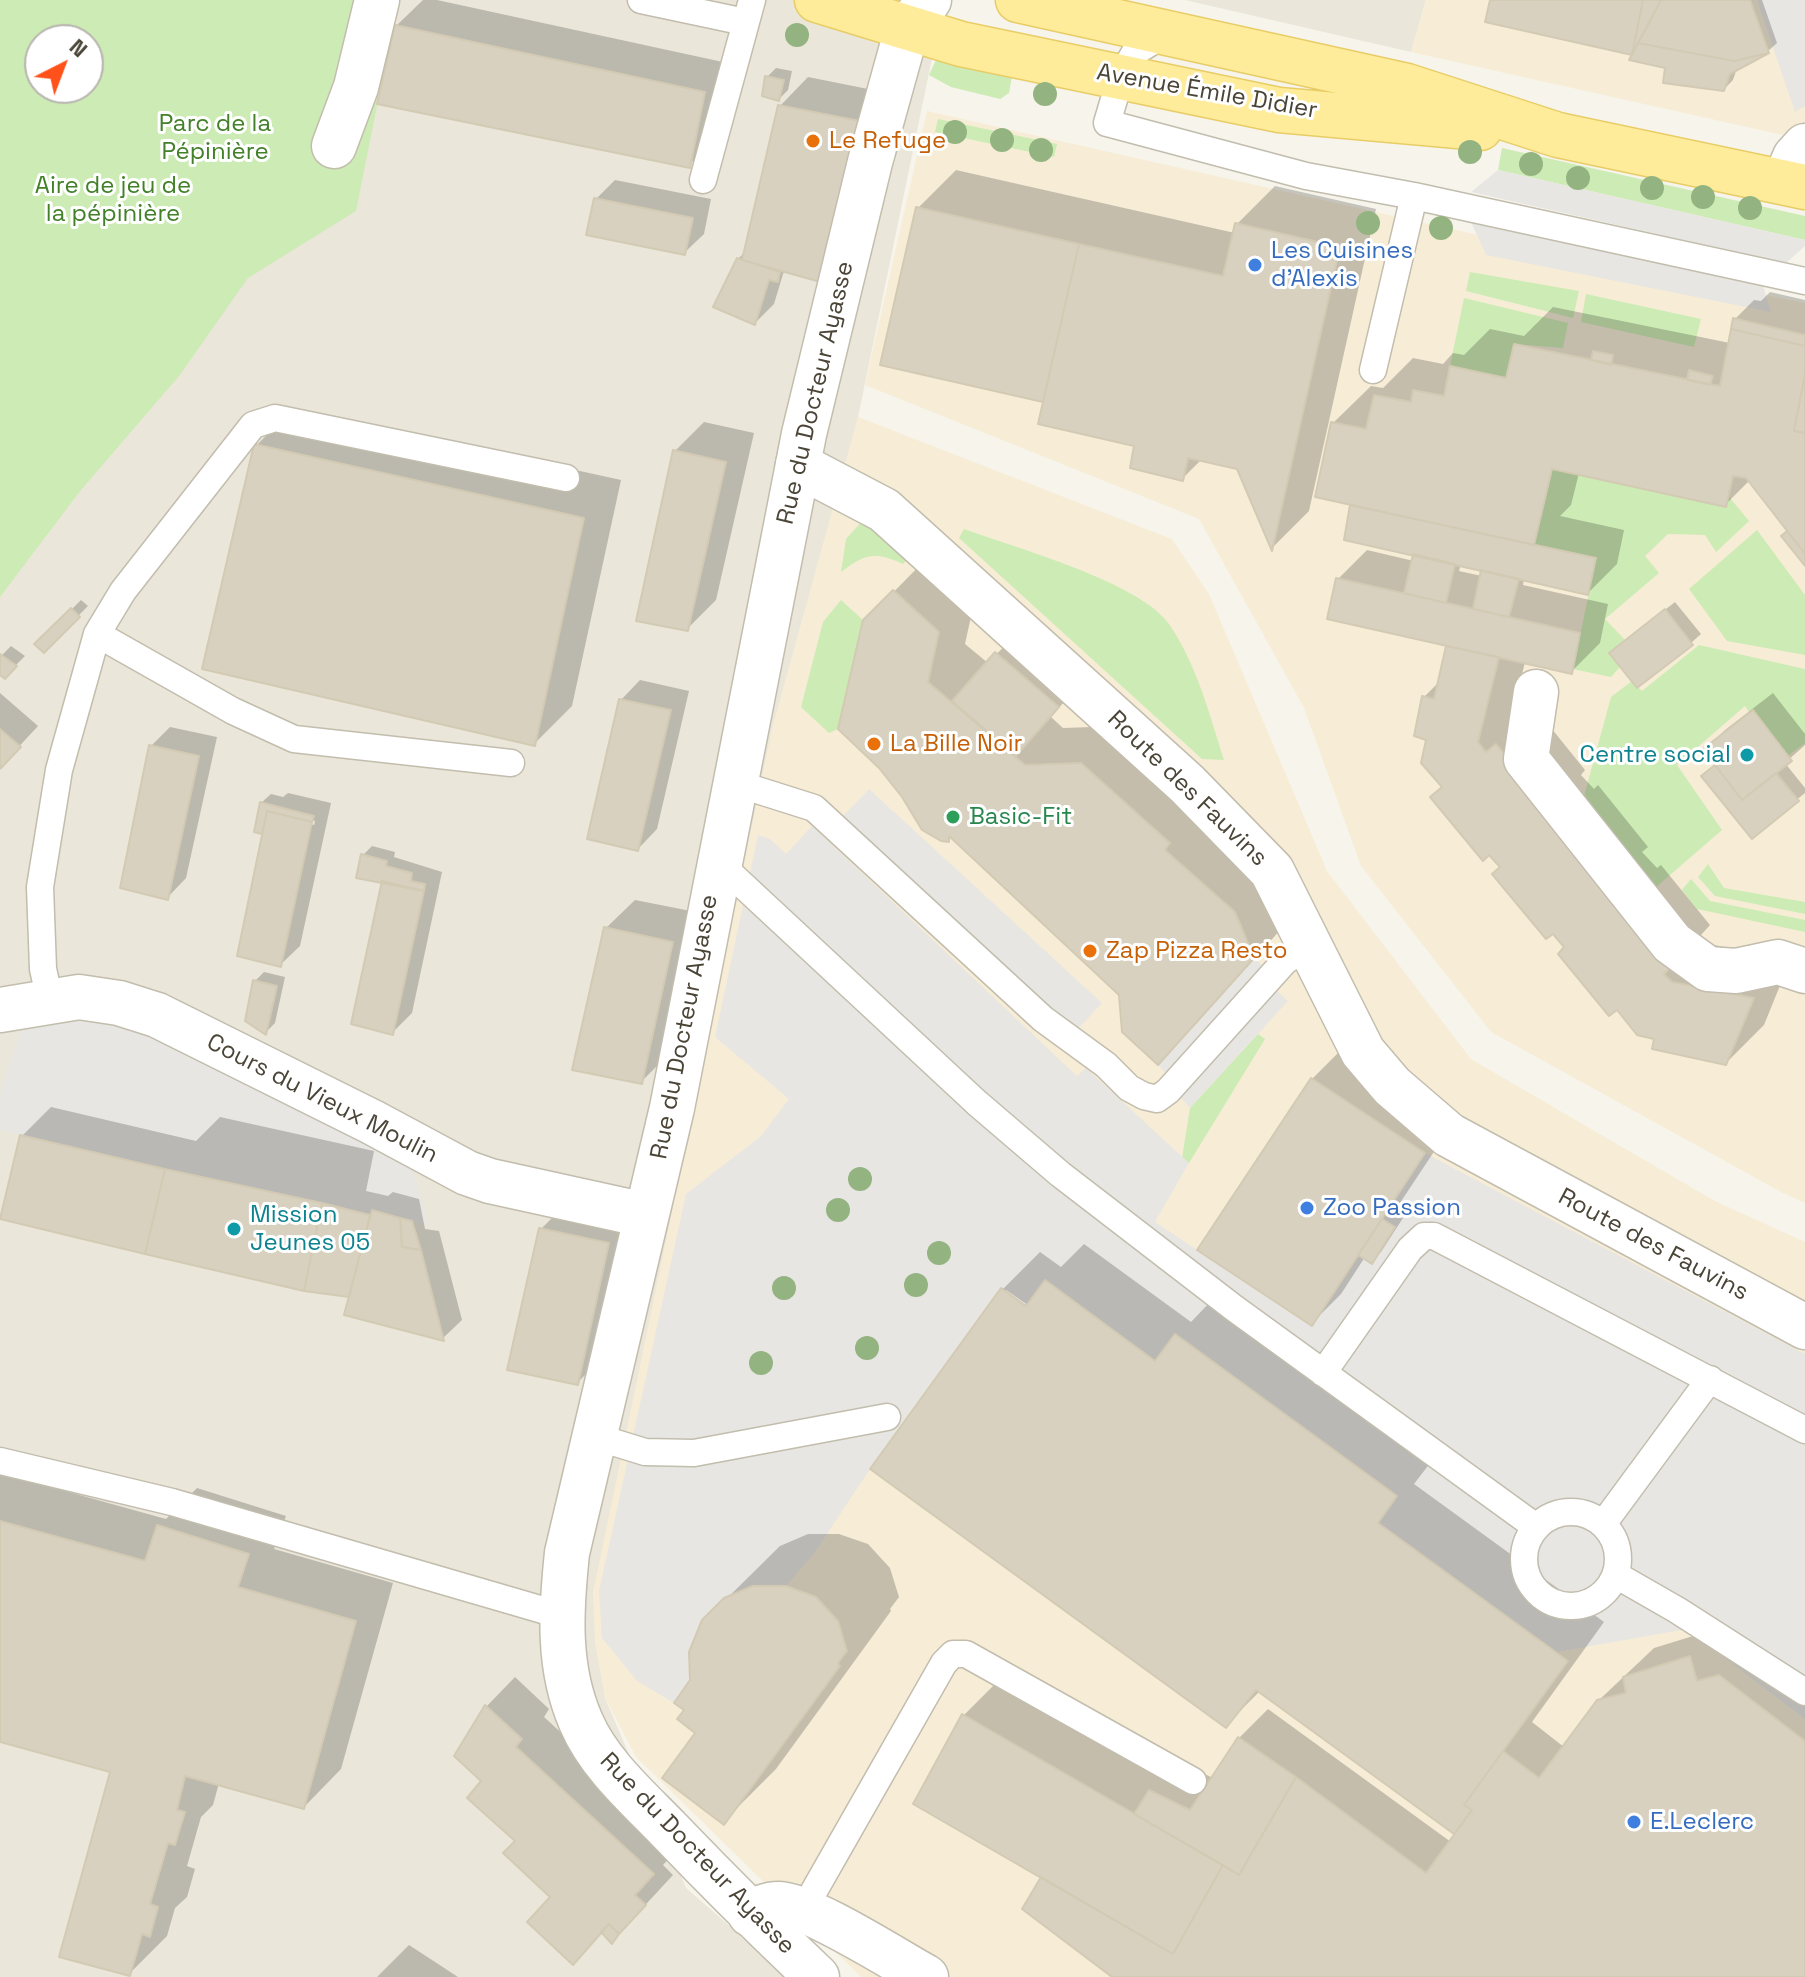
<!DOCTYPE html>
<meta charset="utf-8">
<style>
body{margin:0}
#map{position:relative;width:1805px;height:1977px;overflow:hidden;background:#f6f4eb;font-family:"Space Grotesk",sans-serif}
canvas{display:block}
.north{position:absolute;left:24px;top:24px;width:80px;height:80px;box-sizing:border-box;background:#fff;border:2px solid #b7b5af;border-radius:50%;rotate:42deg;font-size:22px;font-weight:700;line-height:32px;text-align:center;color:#4b4538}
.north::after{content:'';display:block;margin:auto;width:28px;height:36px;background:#ff5119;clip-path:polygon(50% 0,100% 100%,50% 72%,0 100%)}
</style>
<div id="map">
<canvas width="1805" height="1977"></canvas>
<div class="north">N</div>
</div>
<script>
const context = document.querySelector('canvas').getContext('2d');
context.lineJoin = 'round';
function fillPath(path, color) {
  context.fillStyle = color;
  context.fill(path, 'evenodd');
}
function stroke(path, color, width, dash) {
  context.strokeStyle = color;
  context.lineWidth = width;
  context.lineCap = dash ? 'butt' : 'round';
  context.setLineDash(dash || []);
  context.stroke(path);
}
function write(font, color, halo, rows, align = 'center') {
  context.font = font + ' "Space Grotesk",sans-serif';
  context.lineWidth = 6;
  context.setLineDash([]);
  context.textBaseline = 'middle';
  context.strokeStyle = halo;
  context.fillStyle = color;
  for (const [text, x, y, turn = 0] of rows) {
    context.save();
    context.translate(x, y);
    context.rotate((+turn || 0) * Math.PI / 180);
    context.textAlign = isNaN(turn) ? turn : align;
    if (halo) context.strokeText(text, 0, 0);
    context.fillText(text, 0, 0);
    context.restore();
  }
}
fillPath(new Path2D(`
 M0,0H944L858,417L593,1593L605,1698L686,1888L788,1977H0ZM40,40H88V88H40Z
 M1185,0H1426L1411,52Z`), '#eae6d9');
fillPath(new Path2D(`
 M1426,0H1805V140L1411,52Z
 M927,111L1518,244L1805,303V1203L1781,1192L1491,1032L1361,866L1304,708L1199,519L865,385Z
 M858,417L1172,539L1209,594L1327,871L1471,1059L1715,1201L1805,1242V1977H861L636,1757L605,1698L595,1642L593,1593L772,729Z`), '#f7edd7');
fillPath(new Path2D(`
 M0,0H398L356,211L248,278L179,376L80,491L0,597ZM40,40H88V88H40Z
 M946,54L1014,65L1009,93L1000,99L951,87L929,75L936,60Z
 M938,119L1057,144L1054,157L935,132Z
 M1502,148L1805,216V240L1498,170Z
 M1470,272L1579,291L1573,318L1466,291Z
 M1586,294L1701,319L1694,347L1581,322Z
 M1464,298L1568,323L1563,348L1514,344L1506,378L1450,366Z
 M1552,469L1721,487L1749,521L1716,552L1705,535L1668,534L1645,556L1659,573L1605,619L1625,640L1609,653L1620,667L1611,677L1573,669L1596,559L1534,545Z
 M864,519L908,558L903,564C874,551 865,554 841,572L846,539Z
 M964,529C1013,547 1140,582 1169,624C1197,665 1209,713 1224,760L1202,759L959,538Z
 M1757,530L1805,595V655L1727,641L1689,589Z
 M841,600L863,620L838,729L829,733L801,707L823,622Z
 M1699,645L1805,669V743L1781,761L1745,706L1677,765L1722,830L1655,888L1583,800L1611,697L1632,681L1642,691Z
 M1708,864L1724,888L1805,902V914L1715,896L1698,877Z
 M1691,879L1710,901L1805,920V932L1697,909L1682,890Z
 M1258,1034L1265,1039L1189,1163L1182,1158L1190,1108Z`), '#cdebb4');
fillPath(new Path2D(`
 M1757,0H1805V106L1795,112Z
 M1498,170L1805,240V246L1786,263L1471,192Z
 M1471,222L1762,282L1771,312L1486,255Z
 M869,789L1102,1003L1076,1031L842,817Z
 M812,826L1077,1076L1086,1068L1189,1163L1155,1222L1312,1326L1358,1255L1372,1263L1395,1228L1382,1219L1425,1153L1805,1354V1719L1687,1629L1557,1652L1378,1523L1397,1496L1176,1334L1155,1361L1045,1281L1026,1306L1000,1289L870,1469L815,1552L786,1586H753L724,1598L690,1680L674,1703L637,1681L602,1638L599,1591L686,1194L760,1137L789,1099L715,1037L758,835L770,839L786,854Z
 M1254,958L1267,969L1169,1076L1158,1065Z
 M1275,989L1288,1001L1190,1108L1179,1096Z
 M76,1019L134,1026L409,1159L429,1225L372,1210L370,1215L0,1130V1095L24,1020Z`), '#e8e6e2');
fillPath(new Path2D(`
 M423,0H437L732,64L718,136L689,165L396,26Z
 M1492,0H1762L1777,43L1767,52L1737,68L1733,80L1724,89L1667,66L1639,46Z
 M776,68L792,71L788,90L779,99L767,77Z
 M808,77L888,93L783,274L774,304L755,323L738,259L746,251L780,106Z
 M956,170L1235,233L1237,224L1275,186L1376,209L1309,511L1272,548L1238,467L1202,459L1183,478L1137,444L1045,400L882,363L918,208Z
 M615,180L711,199L704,234L684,253L596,199Z
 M1770,292L1805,300V563L1784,536L1790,531L1750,480L1725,505L1579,473L1571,505L1560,516L1624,530L1617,564L1588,593L1524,579L1523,585L1608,604L1600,643L1571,672L1525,662L1515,704L1535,708L1585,770L1581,775L1594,789L1598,785L1648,847L1642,852L1657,868L1661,865L1710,925L1701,935L1710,944L1790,961L1764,1025L1726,1063L1656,1037L1567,947L1502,867L1444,786L1424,697L1440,681L1449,644L1338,579L1367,550L1414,561L1415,554L1346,538L1352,504L1333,423L1371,386L1383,388L1413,358L1443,364L1453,353L1464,355L1490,329L1524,336L1553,307L1730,343L1735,319L1754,300L1761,301ZM1461,564L1483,569L1482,576L1459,571Z
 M293,408L621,480L572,706L534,744L256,446Z
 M704,422L754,433L716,600L687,629L675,451Z
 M932,553L976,594L965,644L988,663L1016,634L1077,687L1051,717L1063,728L1119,726L1291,918L1195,1025L1157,1062L1121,994L952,836L948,840L865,621Z
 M81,600L88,606L44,650L37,644Z
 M1675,602L1701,634L1691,643L1621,644Z
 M11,646L25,656L4,677L0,672V657Z
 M640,680L689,691L657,829L638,849L621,700Z
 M0,693L38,726L0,767Z
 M1773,693L1805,734V745L1785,763L1805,788V793L1752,836L1713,767L1717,764L1706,750L1725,730Z
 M170,727L217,737L186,878L167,898L151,746Z
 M288,793L331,803L300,946L280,965L266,828L261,832V803L271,794L283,797ZM273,810L315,821L314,825L272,814Z
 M372,846L395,852L394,857L442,872L412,1013L392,1033L384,881L363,855Z
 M635,900L701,913L670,1053L641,1082L606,928Z
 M264,972L285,977L275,1023L266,1032L255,981Z
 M1341,1050L1453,1123L1394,1212L1403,1218L1381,1252L1371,1261L1365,1257L1341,1294L1312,1323L1200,1250L1312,1079Z
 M51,1107L196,1141L220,1117L374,1151L366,1191L388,1196L393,1192L419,1199L425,1229L439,1231L462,1320L443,1338L352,1295L144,1252L0,1217L22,1136Z
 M570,1200L637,1215L606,1354L577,1383L541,1229Z
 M1084,1244L1191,1322L1214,1298L1434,1458L1414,1484L1604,1622L1532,1722L1564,1747L1598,1701L1654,1648L1719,1628L1805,1690V1977H1115L1043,1877L963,1716L1001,1678L1213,1778L1239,1738L1268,1709L1451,1842L1463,1826L1260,1691L1226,1725L1002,1290L1040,1252L1061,1267ZM1006,1290L1035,1310L1033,1314L1006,1294Z
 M0,1473L166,1519L197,1488L286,1516L274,1549L393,1583L341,1769L304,1807L219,1783L213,1805L201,1817L187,1866L195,1869L187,1897L175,1908L167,1936L129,1974L112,1771L0,1740Z
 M808,1534H839L868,1544L890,1568L899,1597L890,1609L891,1611L776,1769L723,1822L698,1732L687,1710L704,1621L780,1546Z
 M515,1677L549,1709L544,1717L682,1844L663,1865L673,1875L612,1941L603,1932L573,1962L553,1896L484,1781L457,1756L487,1706Z
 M409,1945L458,1977H377Z`), '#0003');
const building = new Path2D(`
 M1490,0H1643L1632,55L1485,22Z
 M1643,0H1661L1632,55Z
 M1661,0H1750L1769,53L1734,61L1638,43Z
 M395,25L705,92L690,168L377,104Z
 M1638,43L1734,61L1769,53L1730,74L1724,91L1663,83L1665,68L1629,60Z
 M765,76L784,80L779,101L762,96Z
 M778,105L860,121L824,283L742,260Z
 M594,198L693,218L685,255L586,235Z
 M916,207L1079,244L1043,402L880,365Z
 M1235,223L1340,247L1272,551L1237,469L1188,458L1183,481L1130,468L1134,446L1038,424L1079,244L1223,276Z
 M737,258L780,272L778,282L769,280L755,325L713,307Z
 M1733,318L1805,335V346L1731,329Z
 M1731,329L1805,346V374L1794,431L1805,433V554L1746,478L1733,476L1726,507L1552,469L1534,545L1315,497L1331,422L1366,429L1374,395L1411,402L1413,390L1444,396L1450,366L1506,378L1514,344L1720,386Z
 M1593,351L1613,355L1611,365L1591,360Z
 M1689,370L1713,376L1710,385L1687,380Z
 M1805,374V433L1794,431Z
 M254,444L584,518L535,746L202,669Z
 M673,450L726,462L688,631L636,621Z
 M1350,505L1596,558L1588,595L1344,540Z
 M1787,531L1805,554V566L1781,536Z
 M1413,554L1455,564L1446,603L1404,593Z
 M1481,570L1519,579L1509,617L1473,609Z
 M1336,578L1580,633L1572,674L1327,619Z
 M893,590L939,632L928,682L1025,765L1081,763L1170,843L1165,850L1235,912L1254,958L1158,1065L1122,1032L1119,995L949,836V842L941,841L922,830L902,797L879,768L838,729L863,620Z
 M71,608L80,617L44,653L34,644Z
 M1665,609L1693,645L1637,688L1609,653Z
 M1446,646L1499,657L1478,742L1486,752L1496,744L1549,809L1674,964L1664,974L1672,982L1754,998L1726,1065L1652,1049L1654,1039L1637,1035L1617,1010L1609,1016L1558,954L1564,947L1553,934L1546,939L1492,874L1500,867L1489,855L1483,861L1430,797L1442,787L1421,763L1426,740L1414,736L1422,696L1434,699Z
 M995,652L1059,707L1016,756L952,701Z
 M0,654L17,666L5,679L0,675Z
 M619,699L671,710L638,851L587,839Z
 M1753,710L1792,761L1742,800L1703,749Z
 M0,729L21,747L0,769Z
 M149,745L199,756L168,900L120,888Z
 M1715,765L1742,800L1776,773L1799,801L1752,839L1701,776Z
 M260,802L314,816L312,822L267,811L262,834L254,832Z
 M267,811L312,822L281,967L237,956Z
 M361,854L387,861L386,866L412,873L411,881L425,884L424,891L356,878Z
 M382,881L424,891L393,1035L351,1024Z
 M604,927L673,942L642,1084L572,1070Z
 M253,980L277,986L266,1035L245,1021Z
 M1311,1078L1425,1153L1312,1326L1197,1250Z
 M20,1135L165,1169L145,1254L0,1219Z
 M165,1169L322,1203L304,1291L145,1254Z
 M322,1203L370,1215L349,1297L304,1291Z
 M372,1210L400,1218L402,1247L421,1250L444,1341L344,1315Z
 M400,1218L412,1221L421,1250L402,1247Z
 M1382,1219L1395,1227L1372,1264L1358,1255Z
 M539,1228L609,1243L578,1385L507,1370Z
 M1045,1280L1155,1361L1175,1334L1397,1496L1378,1523L1568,1661L1464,1805L1472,1810L1454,1834L1256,1690L1226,1728L870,1469L1001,1288L1026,1306Z
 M0,1521L145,1561L157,1525L249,1554L238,1587L356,1621L304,1809L185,1776L177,1810L185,1812L175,1845L168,1843L150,1904L158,1907L150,1937L142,1934L130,1976L59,1957L110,1772L0,1742Z
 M753,1586H786L816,1597L838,1621L847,1651L838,1663L840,1666L724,1825L662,1778L695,1733L677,1719L684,1710L674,1703L690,1680L689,1652L702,1620L724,1598Z
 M1690,1656L1697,1681L1719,1675L1805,1741V1977H1112L1022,1909L1041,1877L1173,1954L1223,1865L1239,1875L1296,1777L1426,1873L1472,1810L1464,1805L1503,1751L1539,1778L1597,1700L1626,1693L1623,1677Z
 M485,1705L522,1739L516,1747L654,1874L635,1895L646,1905L619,1934L609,1924L573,1965L527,1922L550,1897L503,1853L515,1841L467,1798L481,1781L454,1756Z
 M962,1714L1223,1865L1173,1954L913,1804Z
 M1238,1737L1296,1777L1239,1875L1134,1814L1149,1790L1190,1810Z
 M609,1924L619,1934L612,1944L601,1932Z`);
fillPath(building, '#d8d1c0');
stroke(building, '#d3cab3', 2);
const service = new Path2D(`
 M641,0L745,22
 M1168,32L1135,52L1121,76L1107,123L1306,176L1414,196L1805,281
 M703,180L752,0
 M1373,370L1414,196
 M97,634L233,711L294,739L511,763
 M735,783L814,808L1043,1019L1106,1065L1129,1088L1144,1096L1157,1099L1168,1091L1285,961L1310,945
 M719,863L977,1103L1060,1174L1234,1308L1536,1527
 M50,1000L43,969L40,887L59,770L97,634L123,591L253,425L275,418L566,478
 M1323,1373L1410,1249L1424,1236H1434L1805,1430
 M593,1436L645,1452L694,1453L887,1417
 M0,1461L172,1502L560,1615
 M1524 1559a47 47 0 1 1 94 0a47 47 0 1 1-94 0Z
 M1603,1524L1710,1379
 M1616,1575L1677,1610L1805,1692
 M805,1910L814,1891L944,1663L953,1654H966L1193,1781`);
const minor = new Path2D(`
 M334,146L356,87L377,0
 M1784,182L1795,157L1805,146
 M798,465L884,510L1187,784L1272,871L1363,1052L1392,1086L1449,1135L1805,1327
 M1536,692L1526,759L1672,943L1708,969L1736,971L1778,962L1805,971
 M0,1010L79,997L119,1003L157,1015L372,1122L467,1173L490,1181L645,1215
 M750,1914C760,1908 767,1904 779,1904C810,1905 895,1960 926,1977`);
const tertiary = new Path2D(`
 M817,1977C766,1929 717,1880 669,1830C637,1797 599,1764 581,1722C557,1667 561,1610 567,1553L672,1108L804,434L870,162L907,29L929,0`);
const primary = new Path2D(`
 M817,0L961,44L1279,110L1480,128
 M1018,0L1407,86L1558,135L1805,187`);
stroke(service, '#c2bdad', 29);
stroke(minor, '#c2bdad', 47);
stroke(tertiary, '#c2bdad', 47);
stroke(primary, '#e8cd67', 47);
stroke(service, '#fff', 26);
stroke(minor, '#fff', 44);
stroke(tertiary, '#fff', 44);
stroke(primary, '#ffec9b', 44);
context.fillStyle = '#93b480';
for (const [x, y] of [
 [797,35],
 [1045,94],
 [955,132],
 [1002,140],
 [1041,150],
 [1470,152],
 [1531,164],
 [1578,178],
 [1652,188],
 [1703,197],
 [1750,208],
 [1368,223],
 [1441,228],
 [860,1179],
 [838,1210],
 [939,1253],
 [916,1285],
 [784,1288],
 [867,1348],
 [761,1363]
]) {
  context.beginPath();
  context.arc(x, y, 12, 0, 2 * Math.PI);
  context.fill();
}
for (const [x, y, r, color] of [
 [813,141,8,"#e8710a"],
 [1255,265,8,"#3f7fe0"],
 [874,744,8,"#e8710a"],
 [1747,755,8,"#0f9aa8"],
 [953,817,8,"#2e9e5b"],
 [1090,951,8,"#e8710a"],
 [1307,1208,8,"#3f7fe0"],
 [234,1229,8,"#0f9aa8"],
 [1634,1822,8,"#3f7fe0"]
]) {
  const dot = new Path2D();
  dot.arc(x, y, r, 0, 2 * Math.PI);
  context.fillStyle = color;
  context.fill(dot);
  stroke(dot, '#fff', 3);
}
write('24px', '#4b4538', '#fff', [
 ["Avenue Émile Didier",1207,92,10],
 ["Rue du Docteur Ayasse",816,393,-77],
 ["Route des Fauvins",1187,789,44],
 ["Rue du Docteur Ayasse",685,1027,-79],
 ["Cours du Vieux Moulin",322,1099,27],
 ["Route des Fauvins",1653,1245,28],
 ["Rue du Docteur Ayasse",697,1854,46]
]);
write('24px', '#428029', '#fff', [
 ["Parc de la",215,124],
 ["Pépinière",215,152],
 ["Aire de jeu de",113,186],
 ["la pépinière",113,214]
]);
write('24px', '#c56008', '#fff', [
 ["Le Refuge",829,141],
 ["La Bille Noir",890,744],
 ["Zap Pizza Resto",1106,951]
], 'left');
write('24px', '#366cbe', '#fff', [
 ["Les Cuisines",1271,251],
 ["d'Alexis",1271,279],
 ["Zoo Passion",1323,1208],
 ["E.Leclerc",1650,1822]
], 'left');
write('24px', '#0d838f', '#fff', [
 ["Centre social",1731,755],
 ["Mission",250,1215,"left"],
 ["Jeunes 05",250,1243,"left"]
], 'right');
write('24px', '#27864d', '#fff', [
 ["Basic-Fit",969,817]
], 'left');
</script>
